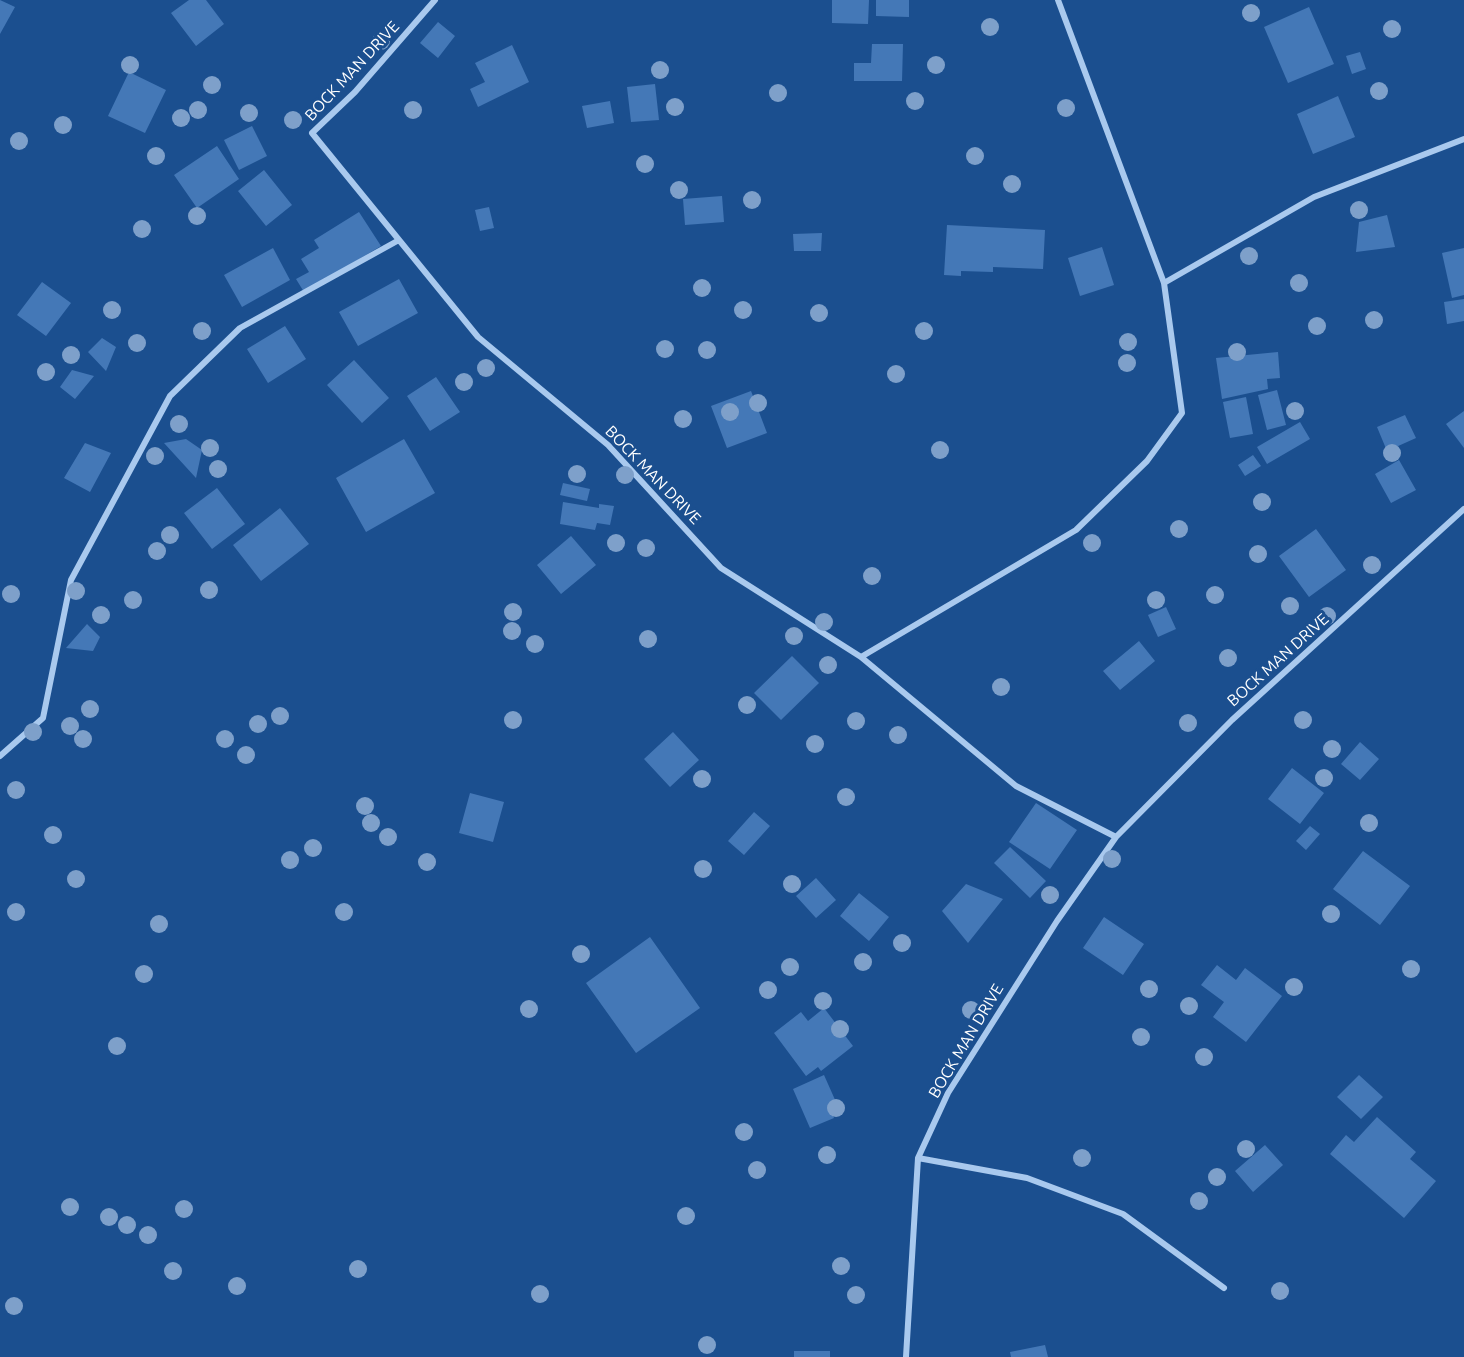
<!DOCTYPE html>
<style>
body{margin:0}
canvas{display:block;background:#1b4f8f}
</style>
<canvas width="1464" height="1357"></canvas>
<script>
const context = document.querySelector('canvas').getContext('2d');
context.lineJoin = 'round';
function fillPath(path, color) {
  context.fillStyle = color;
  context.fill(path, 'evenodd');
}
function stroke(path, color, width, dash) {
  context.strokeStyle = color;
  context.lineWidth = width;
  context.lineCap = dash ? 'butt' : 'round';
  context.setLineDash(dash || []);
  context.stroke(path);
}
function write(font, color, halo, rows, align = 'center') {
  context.font = font + ' Ubuntu,sans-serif';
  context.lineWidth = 6;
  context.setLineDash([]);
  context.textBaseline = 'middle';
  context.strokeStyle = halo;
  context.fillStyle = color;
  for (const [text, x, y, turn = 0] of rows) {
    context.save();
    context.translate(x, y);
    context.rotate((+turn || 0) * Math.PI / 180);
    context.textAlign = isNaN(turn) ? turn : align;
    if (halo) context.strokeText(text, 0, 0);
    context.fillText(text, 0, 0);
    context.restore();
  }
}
fillPath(new Path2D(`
 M0,0L15,7L0,34Z
 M189,0H206L224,24L196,46L171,13Z
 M832,0H869L868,24L832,23Z
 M876,0H909V17L876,16Z
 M1309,7L1334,64L1288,83L1264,27Z
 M438,22L455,36L438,58L420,43Z
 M872,44H903L902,81H854V63H871Z
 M512,45L529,82L478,107L470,89L485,82L475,63Z
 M1360,52L1366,69L1352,74L1346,56Z
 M129,72L166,90L145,133L108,116Z
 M655,84L659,120L631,122L627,87Z
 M1338,96L1355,137L1313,154L1297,114Z
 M610,101L614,123L587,128L582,106Z
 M252,126L267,156L239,170L224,140Z
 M217,146L239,179L197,208L174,175Z
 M264,170L292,205L266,226L238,191Z
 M722,196L724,222L685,225L683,199Z
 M489,207L494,228L480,231L475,210Z
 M359,212L381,246L304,292L296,279L309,272L301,259L319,248L314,240Z
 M1387,215L1395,247L1356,252L1359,222Z
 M947,225L1045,230L1043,269L993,267V272L961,271V276L944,275Z
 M822,233L821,251H794L793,234Z
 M1102,247L1114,285L1080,296L1068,258Z
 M273,248L290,280L242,307L224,275Z
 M1464,248V295L1452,298L1442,253Z
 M399,279L418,313L358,346L339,312Z
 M42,282L71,303L46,336L17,315Z
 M1464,299V321L1447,324L1444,302Z
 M285,326L306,359L268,383L247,349Z
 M102,338L116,347L106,371L88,352Z
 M1278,352L1280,378L1267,379L1268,389L1222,399L1216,358Z
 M354,360L389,398L362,423L327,385Z
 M72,370L94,376L75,399L60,387Z
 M436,377L460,412L430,431L407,396Z
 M1277,390L1286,425L1267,430L1258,395Z
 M751,391L767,433L727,448L711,406Z
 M1246,397L1253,434L1230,438L1223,402Z
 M1464,411V448L1446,424Z
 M1405,415L1416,438L1387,451L1377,427Z
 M1300,422L1310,439L1267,464L1257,447Z
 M186,439L202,450L196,478L164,443Z
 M404,439L435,493L366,532L336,478Z
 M85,443L111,453L90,492L64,478Z
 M1253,455L1261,466L1245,476L1238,465Z
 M1399,460L1416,490L1391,503L1375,474Z
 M563,483L590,489L587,501L560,495Z
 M217,488L245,524L212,549L184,513Z
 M563,502L599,508V504L614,506L610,525L597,523L595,530L560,524Z
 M280,508L309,544L261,581L233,545Z
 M1316,529L1346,570L1309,597L1279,556Z
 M571,536L596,565L561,594L537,565Z
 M1166,607L1176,629L1158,637L1148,615Z
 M87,624L100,637L93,651L66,648Z
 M1139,641L1155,661L1120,690L1103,671Z
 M792,656L819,683L781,720L754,693Z
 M673,732L699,760L670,787L644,759Z
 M1360,742L1379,759L1360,780L1341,764Z
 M1292,768L1324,793L1300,824L1268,799Z
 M470,793L504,802L493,842L459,833Z
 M1036,803L1077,830L1050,869L1009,842Z
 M754,812L770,826L744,855L728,841Z
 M1310,826L1320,834L1306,850L1296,841Z
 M1010,847L1046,881L1030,898L994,863Z
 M1363,851L1410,886L1380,925L1333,889Z
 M816,878L836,900L816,918L796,896Z
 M966,884L1003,899L968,943L942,911Z
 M859,893L889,917L869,941L840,916Z
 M1104,917L1144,944L1123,975L1083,948Z
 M650,937L700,1008L636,1053L586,983Z
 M1217,965L1236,980L1245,968L1282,996L1246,1042L1213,1017L1224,1002L1201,985Z
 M824,1008L853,1046L821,1071L818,1067L806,1076L774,1033L801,1012L808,1021Z
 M824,1075L836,1102L829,1105L834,1118L810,1128L793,1089Z
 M1359,1075L1383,1097L1361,1119L1337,1097Z
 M1377,1117L1416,1152L1410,1159L1436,1181L1404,1218L1330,1154L1346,1135L1354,1142Z
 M1265,1145L1283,1165L1253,1192L1235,1171Z
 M1045,1345L1048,1357H1011L1010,1352Z
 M794,1351H830V1357H794Z`), '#4478b7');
stroke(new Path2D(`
 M435,0L355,92L312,133L478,337L608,445L721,568L861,657L1016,786L1116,837
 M1164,283L1314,197L1464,139
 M861,657L1076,530L1147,461L1182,413L1164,283L1058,0
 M0,756L43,718L71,580L170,396L240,328L399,240
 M918,1158L1027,1178L1123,1214L1224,1288
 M906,1357L918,1158L948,1093L1057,921L1116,837L1232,720L1464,509`), '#a9c9ee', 6);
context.fillStyle = '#7ea0ca';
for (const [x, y] of [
 [1251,13],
 [990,27],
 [1392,29],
 [381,41],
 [130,65],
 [936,65],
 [660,70],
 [212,85],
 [1379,91],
 [778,93],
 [915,101],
 [675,107],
 [1066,108],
 [198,110],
 [413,110],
 [249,113],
 [181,118],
 [293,120],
 [63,125],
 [19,141],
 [156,156],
 [975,156],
 [645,164],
 [1012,184],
 [679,190],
 [752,200],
 [1359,210],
 [197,216],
 [142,229],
 [1249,256],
 [1299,283],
 [702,288],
 [112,310],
 [743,310],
 [819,313],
 [1374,320],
 [1317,326],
 [202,331],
 [924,331],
 [1128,342],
 [137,343],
 [665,349],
 [707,350],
 [1237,352],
 [71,355],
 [1127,363],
 [486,368],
 [46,372],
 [896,374],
 [464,382],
 [758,403],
 [1295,411],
 [730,412],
 [683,419],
 [179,424],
 [210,448],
 [940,450],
 [1392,453],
 [155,456],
 [218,469],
 [577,474],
 [625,475],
 [1262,502],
 [1179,529],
 [170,535],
 [616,543],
 [1092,543],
 [646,548],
 [157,551],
 [1258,554],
 [1372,565],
 [872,576],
 [209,590],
 [76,591],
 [11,594],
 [1215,595],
 [133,600],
 [1156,600],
 [1290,606],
 [513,612],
 [101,615],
 [1327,616],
 [824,622],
 [512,631],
 [794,636],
 [648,639],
 [535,644],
 [1228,658],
 [828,665],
 [1001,687],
 [747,705],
 [90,709],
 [280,716],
 [513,720],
 [1303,720],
 [856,721],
 [1188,723],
 [258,724],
 [70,726],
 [33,732],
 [898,735],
 [83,739],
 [225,739],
 [815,744],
 [1332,749],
 [246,755],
 [1324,778],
 [702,779],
 [16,790],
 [846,797],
 [365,806],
 [371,823],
 [1369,823],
 [53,835],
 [388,837],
 [313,848],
 [1112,859],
 [290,860],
 [427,862],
 [703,869],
 [76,879],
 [792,884],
 [1050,895],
 [16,912],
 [344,912],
 [1331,914],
 [159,924],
 [902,943],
 [581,954],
 [863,962],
 [790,967],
 [1411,969],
 [144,974],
 [1294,987],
 [1149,989],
 [768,990],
 [823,1001],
 [1189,1006],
 [529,1009],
 [971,1010],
 [840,1029],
 [1141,1037],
 [117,1046],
 [1204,1057],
 [836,1108],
 [744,1132],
 [1246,1149],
 [827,1155],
 [1082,1158],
 [757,1170],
 [1217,1177],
 [1199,1201],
 [70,1207],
 [184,1209],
 [686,1216],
 [109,1217],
 [127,1225],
 [148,1235],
 [841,1266],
 [358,1269],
 [173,1271],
 [237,1286],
 [1280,1291],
 [540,1294],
 [856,1295],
 [14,1306],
 [707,1345]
]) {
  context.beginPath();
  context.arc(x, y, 9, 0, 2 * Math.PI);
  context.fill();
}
write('16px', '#fff', '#1b4f8f', [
 ["BOCK MAN DRIVE",352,71,-47],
 ["BOCK MAN DRIVE",653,475,46],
 ["BOCK MAN DRIVE",1278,660,-42],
 ["BOCK MAN DRIVE",966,1041,-59]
]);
</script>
